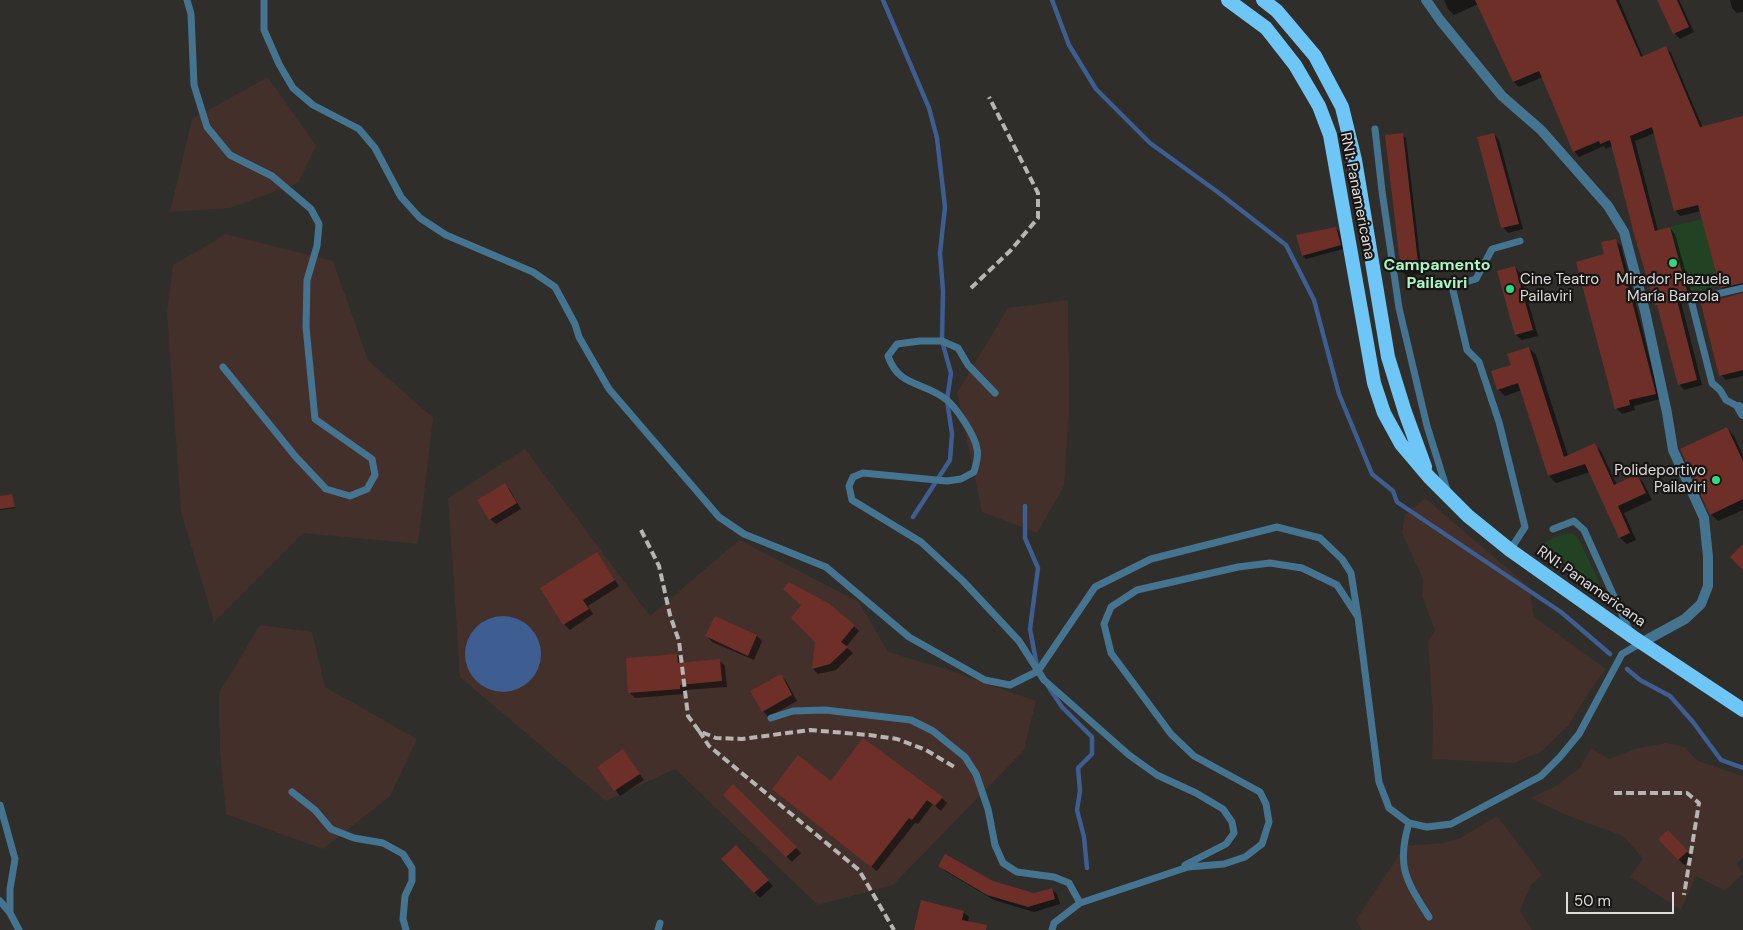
<!DOCTYPE html>
<meta charset="utf-8">
<style>
body{margin:0}
#map{position:relative;width:1743px;height:930px;overflow:hidden;background:#2f2e2b;font-family:"DM Sans",sans-serif}
canvas{display:block}
.scale{position:absolute;left:1566px;top:892px;width:108px;height:22px;box-sizing:border-box;border:2px solid #dddcda;border-top:0;padding-left:6px;font-size:15px;line-height:18px;white-space:nowrap;color:#dddcda;-webkit-text-stroke:4px #171615;paint-order:stroke}
</style>
<div id="map">
<canvas width="1743" height="930"></canvas>
<div class="scale">50 m</div>
</div>
<script>
const context = document.querySelector('canvas').getContext('2d');
context.lineJoin = 'round';
function fillPath(path, color) {
  context.fillStyle = color;
  context.fill(path, 'evenodd');
}
function stroke(path, color, width, dash) {
  context.strokeStyle = color;
  context.lineWidth = width;
  context.lineCap = dash ? 'butt' : 'round';
  context.setLineDash(dash || []);
  context.stroke(path);
}
function write(font, color, halo, rows, align = 'center') {
  context.font = font + ' "DM Sans",sans-serif';
  context.lineWidth = 4.5;
  context.setLineDash([]);
  context.textBaseline = 'middle';
  context.strokeStyle = halo;
  context.fillStyle = color;
  for (const [text, x, y, turn = 0] of rows) {
    context.save();
    context.translate(x, y);
    context.rotate((+turn || 0) * Math.PI / 180);
    context.textAlign = isNaN(turn) ? turn : align;
    if (halo) context.strokeText(text, 0, 0);
    context.fillText(text, 0, 0);
    context.restore();
  }
}
fillPath(new Path2D(`
 M268,77L316,146L298,183L230,208L170,212L192,119Z
 M226,234L333,261L368,360L433,418L418,544L303,533L214,622L181,512L167,313L173,265Z
 M1068,300L1069,410L1064,486L1037,533L982,512L957,393L1008,308Z
 M525,449L650,616L739,540L859,602L888,652L942,668L1036,701L1024,750L893,885L818,905L675,769L606,801L460,677L448,498Z
 M1425,498L1529,587L1534,617L1606,669L1595,683L1568,726L1542,751L1514,763L1432,759L1433,716L1428,641L1435,630L1422,596L1423,579L1402,533L1405,515Z
 M260,625L312,632L325,687L417,739L390,796L323,849L226,814L220,752L219,693Z
 M1666,743L1684,747L1698,761L1743,776V858L1736,864L1743,874L1725,891L1696,876L1681,910L1630,877L1643,858L1623,836L1566,815L1530,798L1554,787L1580,768L1591,748L1609,759L1637,748Z
 M1497,816L1542,875L1530,886L1520,911L1532,930H1362L1356,920L1405,846L1443,843L1459,839Z`), '#43302a');
fillPath(new Path2D(`
 M1702,219L1719,286L1688,294L1670,227Z
 M1572,533L1579,540L1606,597L1542,546C1550,538 1561,534 1572,533Z`), '#214323');
fillPath(new Path2D(`
 M465 654a38 38 0 1 1 76 0a38 38 0 1 1-76 0Z`), '#3e5d90');
fillPath(new Path2D(`
 M1444,0H1619L1643,57L1666,48L1671,53L1703,128L1743,117V289L1726,293L1721,287L1701,211L1680,216L1675,210L1655,133L1635,141L1658,231L1670,228L1675,234L1693,299L1681,302L1702,385L1684,390L1679,384L1660,309L1656,305L1635,234L1613,146L1606,149L1604,146L1579,157L1574,151L1543,77L1519,87L1514,82L1478,4L1454,15L1448,9Z
 M1659,0H1679L1694,32L1680,39L1674,33Z
 M1730,0H1743V12L1737,13L1732,8Z
 M1494,134L1499,140L1523,229L1508,233L1503,227Z
 M1402,135L1406,138L1422,274L1406,275L1402,272L1386,136Z
 M1335,228L1339,231L1343,249L1306,259L1303,256L1298,236Z
 M1615,240L1621,246L1660,399L1634,406L1635,410L1622,414L1616,408L1606,255Z
 M1515,267L1520,273L1538,336L1522,340L1516,335L1499,271Z
 M1743,295V376L1726,380L1721,375Z
 M1529,348L1536,355L1568,456L1594,444L1601,451L1617,485L1637,476L1643,482L1652,500L1624,513L1636,540L1627,544L1620,538L1590,472L1556,483L1549,476L1522,390L1505,396L1498,389L1512,365Z
 M1727,428L1734,436L1743,455V510L1718,521L1711,514Z
 M505,484L510,490L521,509L496,524L490,519Z
 M12,495L15,508L0,510V497Z
 M597,554L602,560L619,586L588,606L593,614L570,630L564,624Z
 M854,626L859,631L846,647L853,653L836,670L818,674L813,669L816,642Z
 M707,636H757L762,641L754,660L712,642Z
 M677,655L682,660V664L719,660L725,666L727,687L685,690V694L635,698L630,693Z
 M781,676L786,681L797,701L768,717L763,711Z
 M623,751L644,780L620,796L599,767Z
 M831,782L942,798L947,803L941,811L933,804L918,824L915,823L877,871L773,789Z
 M733,786L801,853L792,862L724,795Z
 M1668,832L1693,858L1684,865L1660,839Z
 M736,846L773,886L760,898L723,859Z
 M940,865L1034,894L1051,889L1057,894L1060,904L1034,912L994,900L945,871Z
 M963,912L969,917L968,922L986,930H915Z`), '#0007');
stroke(new Path2D(`
 M883,0L929,108L937,138L945,207L940,253L943,291L942,341L951,373L947,400L952,434L950,460L913,517
 M1052,0L1069,45L1096,89L1150,143L1219,193L1286,245L1314,300L1339,394L1372,474L1393,491L1397,502L1561,612L1610,654
 M1025,506V538L1038,568L1030,629L1037,666
 M1627,669L1640,680L1670,696L1693,722L1721,760L1743,768
 M1048,686L1062,707L1092,737V754L1078,768L1080,791L1077,810L1084,837L1087,868`), '#3e5d90', 4.5);
fillPath(new Path2D(`
 M1475,0H1616L1641,57L1666,46L1700,127L1743,116V283L1720,288L1698,205L1674,211L1652,127L1630,136L1655,231L1670,227L1688,294L1676,296L1697,380L1678,385L1657,305L1655,306L1634,234L1610,140L1600,144L1599,141L1573,152L1539,71L1513,82Z
 M1657,0H1677L1689,27L1673,34Z
 M1403,133L1419,271L1401,272L1385,135Z
 M1494,133L1519,224L1501,228L1477,137Z
 M1336,227L1341,245L1302,256L1296,235Z
 M1616,239L1656,394L1629,400L1630,405L1615,409L1576,262L1604,254L1601,242Z
 M1515,266L1533,330L1515,335L1497,271Z
 M1743,293V370L1719,376L1701,304Z
 M1529,347L1564,457L1595,443L1614,485L1637,474L1646,493L1618,506L1630,533L1619,538L1585,464L1548,476L1518,383L1497,390L1491,371L1511,365L1507,354Z
 M1727,427L1743,461V499L1710,515L1680,449Z
 M505,483L517,503L489,520L477,500Z
 M12,494L15,507L0,509V496Z
 M1743,544V570L1730,557Z
 M597,552L615,580L583,600L589,609L563,625L540,588Z
 M789,582L828,603L855,625L841,642L848,647L830,664L812,669L815,642L791,618L801,605L783,589Z
 M715,616L757,635L748,656L705,636Z
 M677,654L678,663L720,659L722,681L680,685V689L628,693L626,658Z
 M781,674L792,695L762,712L750,691Z
 M863,738L943,797L935,806L927,800L912,820L909,818L871,867L772,789L798,755L831,781Z
 M623,749L640,774L614,791L597,767Z
 M733,784L797,847L786,857L723,795Z
 M1668,830L1688,851L1678,860L1658,839Z
 M736,845L769,880L754,893L721,859Z
 M945,854L993,881L1034,893L1052,888L1055,899L1028,907L987,895L938,866Z
 M921,900L964,911L962,920L987,925L986,930H914Z`), '#6e2f29');
stroke(new Path2D(`
 M187,0L191,14L194,85L207,127L230,155L272,176L311,209L319,224L317,246L307,280L306,327L315,419L372,459L375,475L367,489L350,496L326,489L295,456L223,367
 M264,0V30L279,64L293,88L313,105L359,129L375,148L401,197L420,218L446,235L533,272L555,287L575,324L579,337L609,389L719,517L744,534L826,567L909,637L985,680L1010,685L1038,671L1095,587L1151,559L1277,527L1320,538L1342,559L1351,573L1358,617
 M1375,129L1382,191L1399,308L1427,426L1448,493
 M995,393L968,365L958,348L942,341H920L897,344L888,356C899,388 924,381 947,400C957,409 975,435 977,449C979,457 976,464 974,472L961,479L947,481L863,473L853,477L849,486L852,500L921,542L963,581L1019,641L1044,680L1129,755L1157,775L1196,793L1223,809L1232,822L1234,833L1226,844L1185,865
 M1739,407L1726,400L1720,390L1712,383L1691,300L1743,288
 M1553,529L1574,521L1584,530L1630,632
 M1510,550L1525,527L1499,422L1479,362L1467,350L1452,286L1476,279L1492,249L1520,241
 M771,718L793,711L825,710L911,720L933,731L965,757L976,774L988,809L995,845L1003,863L1017,872L1054,877L1069,883L1080,903
 M292,792L315,810L331,829L354,838L383,843L403,854L412,868V881L405,896L403,919L406,930
 M0,805L15,859L10,889V913
 M1409,823C1396,867 1406,880 1429,917
 M0,901L10,913L19,930
 M658,930L660,923
 M1052,930L1054,923L1080,903L1188,867L1224,864L1245,857L1262,844L1269,822L1266,804L1260,792L1194,756L1171,734L1111,653L1104,624L1111,607L1137,590L1238,567L1270,563L1302,568L1337,585L1358,617L1379,782L1389,808L1409,823L1427,827L1451,824L1541,776L1560,757L1579,734L1622,654L1641,643`), '#457491', 7);
stroke(new Path2D(`
 M1426,0L1440,20L1502,96L1541,130L1608,206L1624,232L1645,311L1667,413L1673,450L1704,518L1708,557V586L1701,604L1685,619L1641,643
 M1739,407L1743,414`), '#457491', 10);
stroke(new Path2D(`
 M1228,0L1266,28L1295,65L1319,106L1330,135L1374,383L1384,413L1401,444L1429,477L1468,516L1510,550L1633,637L1743,710
 M1263,0L1277,11L1315,56L1342,107L1355,160L1388,357L1405,412L1425,467`), '#6ec6f7', 14);
stroke(new Path2D(`
 M971,288L1011,250L1038,218V193L989,97
 M641,530L659,566L670,615L679,641L688,716L699,731L716,738L742,739L810,730L869,735L897,739L926,750L956,768
 M699,731L709,746L859,870L894,930
 M1614,793H1687L1699,803L1684,895`), '#b6b5b2', 4, [8, 4]);
for (const [x, y, r, color] of [
 [1673,263,5,"#33d881"],
 [1510,289,5,"#33d881"],
 [1716,480,5,"#33d881"]
]) {
  const dot = new Path2D();
  dot.arc(x, y, r, 0, 2 * Math.PI);
  context.fillStyle = color;
  context.fill(dot);
  stroke(dot, '#171615', 2);
}
write('15px', '#dddcda', '#171615', [
 ["RN1: Panamericana",1357,196,79],
 ["RN1: Panamericana",1591,587,35]
]);
write('15px', '#dddcda', '#171615', [
 ["Cine Teatro",1520,280],
 ["Pailaviri",1520,297],
 ["Mirador Plazuela",1673,280,"center"],
 ["María Barzola",1673,297,"center"],
 ["Polideportivo",1706,471,"right"],
 ["Pailaviri",1706,488,"right"]
], 'left');
write('bold 16px', '#acf6c4', '#171615', [
 ["Campamento",1437,266],
 ["Pailaviri",1437,284]
]);
</script>
